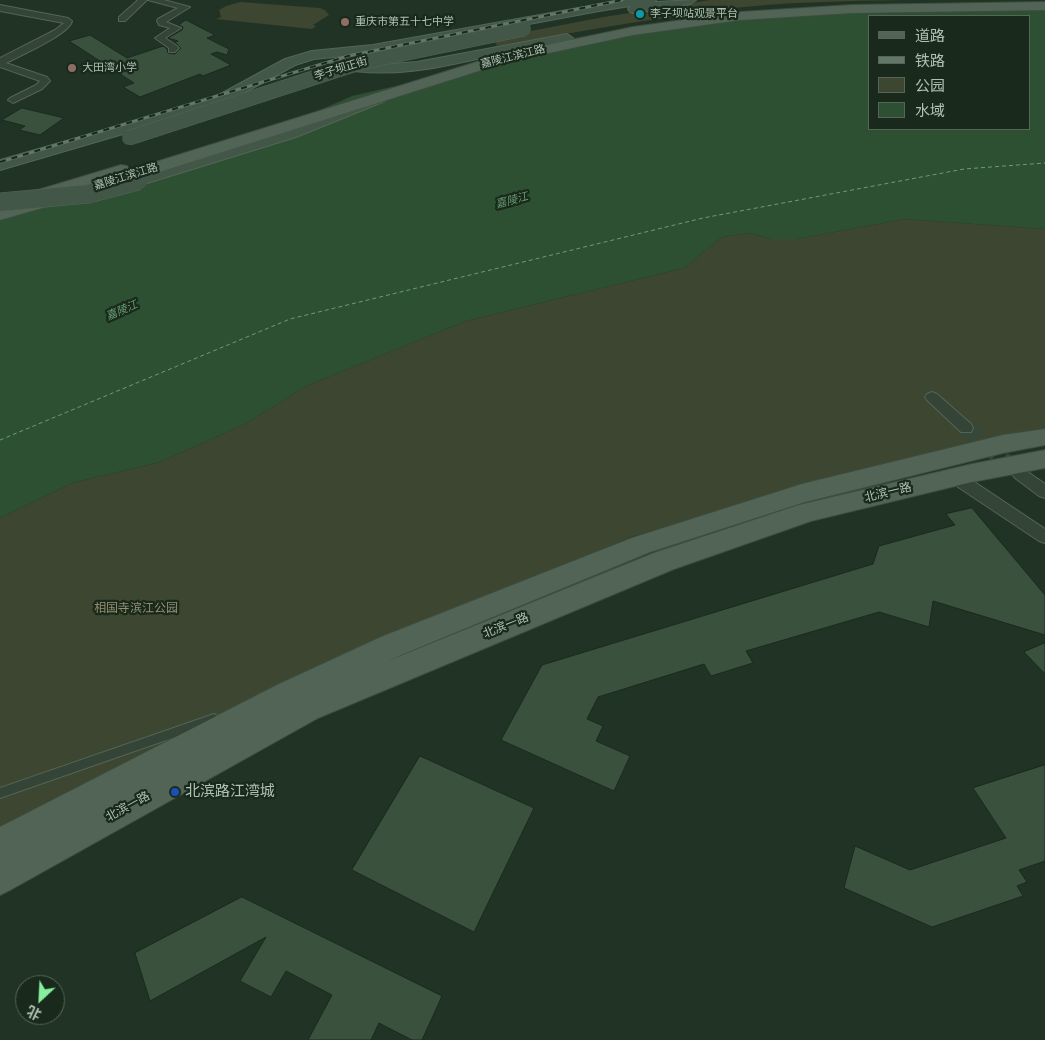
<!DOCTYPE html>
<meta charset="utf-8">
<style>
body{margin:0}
#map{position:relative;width:1045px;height:1040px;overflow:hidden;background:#213324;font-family:"DM Sans","Noto Sans SC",sans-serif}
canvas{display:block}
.legend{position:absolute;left:868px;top:15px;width:162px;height:115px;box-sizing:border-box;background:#19291c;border:1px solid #556658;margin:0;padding:6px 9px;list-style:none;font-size:15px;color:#aec1b2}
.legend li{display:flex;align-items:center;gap:10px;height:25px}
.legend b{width:25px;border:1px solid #556658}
.north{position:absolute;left:15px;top:975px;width:50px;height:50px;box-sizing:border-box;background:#19291c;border:1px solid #556658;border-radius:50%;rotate:205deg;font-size:14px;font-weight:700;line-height:20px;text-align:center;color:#aec1b2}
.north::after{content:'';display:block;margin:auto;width:18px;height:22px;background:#87ee9c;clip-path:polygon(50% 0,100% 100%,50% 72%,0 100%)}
</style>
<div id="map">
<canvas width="1045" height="1040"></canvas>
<ul class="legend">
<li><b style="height:6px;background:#526455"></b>道路</li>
<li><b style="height:6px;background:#627766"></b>铁路</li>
<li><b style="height:14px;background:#3d4630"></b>公园</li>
<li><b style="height:14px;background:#2d4f32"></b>水域</li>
</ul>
<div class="north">北</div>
</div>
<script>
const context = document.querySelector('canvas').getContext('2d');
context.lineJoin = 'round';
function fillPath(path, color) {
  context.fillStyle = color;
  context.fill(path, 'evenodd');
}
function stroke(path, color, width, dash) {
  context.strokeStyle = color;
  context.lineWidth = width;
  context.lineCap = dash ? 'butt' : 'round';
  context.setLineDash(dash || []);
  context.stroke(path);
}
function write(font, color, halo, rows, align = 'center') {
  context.font = font + ' "DM Sans","Noto Sans SC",sans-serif';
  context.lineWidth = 4.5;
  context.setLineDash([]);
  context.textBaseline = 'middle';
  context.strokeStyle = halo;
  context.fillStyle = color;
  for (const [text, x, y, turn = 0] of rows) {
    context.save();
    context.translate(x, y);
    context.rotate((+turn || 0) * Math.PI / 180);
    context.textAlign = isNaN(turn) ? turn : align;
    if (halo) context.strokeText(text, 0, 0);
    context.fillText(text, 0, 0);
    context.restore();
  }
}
fillPath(new Path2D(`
 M710,0H902C846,1 790,2 734,8C654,18 576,32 497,46L494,38L604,17Z
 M240,2L320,8L325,10L329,15L313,25L316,26L312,29L216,19L221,17L219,10L226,6Z
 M905,219L1045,229V430L798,488L631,537L280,686L0,833V518L72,483L160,462L245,424L306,386L466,321L684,268L722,237L749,233L772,239H797Z`), '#3d4630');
fillPath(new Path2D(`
 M1045,3V229L905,219L797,239H772L749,233L722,237L684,268L466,321L306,386L245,424L160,462L72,483L0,518V210L160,180L352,96L677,21L900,7ZM869,16H1029V129H869Z`), '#2d4f32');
stroke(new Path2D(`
 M0,440L290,319L703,218L964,169L1045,163`), '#699e72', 1, [4, 3]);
const building = new Path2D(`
 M186,20L215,35L207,38L229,49L227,55L217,52L211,54L231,65L203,76L200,74L140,97L123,87L134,83L69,41L90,35L127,58L163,46L167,49L168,53L175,54L181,48L175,42L178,41L168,38L182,30L183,27L179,25Z
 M22,108L64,118L40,135L19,130L25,126L2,120Z
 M972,508L1045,595V635L933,601L929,627L879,612L746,651L753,663L711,676L704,664L598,697L587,719L603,726L596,741L630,756L614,791L501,740L542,665L873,564L879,546L955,525L946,514Z
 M1045,643V674L1024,652Z
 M420,756L534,808L474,932L352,870Z
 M1045,765V861L1019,870L1027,882L1017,886L1023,896L932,927L844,888L855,846L910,870L1006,838L973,788Z
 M242,897L442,996L422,1040H412L379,1023L371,1040H308L332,995L286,971L271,997L240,981L266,937L150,1001L135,953Z`);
fillPath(building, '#3a513e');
stroke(building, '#1b2b1e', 1);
stroke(new Path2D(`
 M966,428L1018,472`), '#364839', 16, [16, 8]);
const service = new Path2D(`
 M214,714L218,716L219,719L218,722L0,798V788Z`);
const minor = new Path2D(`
 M138,0H147L125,21H119V17Z
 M148,0H164L190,7L166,22L181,28L165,38L177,46L179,48L175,52H169V48L155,38L170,28L159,25L157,21L158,19L178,8Z
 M0,5L68,18L72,21C70,34 19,56 6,63L47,77L50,81L42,89L13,103L8,100L10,98L36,85L40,81L0,67V58L55,30L64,23L0,11Z
 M932,392L937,394L971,424L973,428L971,432H961L927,400L925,397L927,394Z
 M1020,468L1025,470L1045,484V498L1039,496L1015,478L1012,474L1015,470Z
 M955,471L961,473L1045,529V543L1039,541L949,481L947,477L949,473Z`);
const secondary = new Path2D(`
 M623,0H656L655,2L696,0L690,4L634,13L630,12L628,9L630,6L599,11L373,53L314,59L295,65L227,102L205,110L0,170V160L195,104L217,96L285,59L312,51L373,45Z
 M567,34L573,38L572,41C549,46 526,48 503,53C447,66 390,81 332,67L330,64L337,60L378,65L417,62Z
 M380,94L385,95L387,98L385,101L296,137L144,184H132L130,181L132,178L286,131Z`);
const primary = new Path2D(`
 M1045,2V10L852,13L740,20L633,35L507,62L112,187L106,188L100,187L97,183L56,196L59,200L56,204L0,220V208L27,201L25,197L28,193L121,165L127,166L130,170L499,55L633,27L740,12L852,5Z
 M1045,429V445L1003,453L805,502L650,552L401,655L388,661L654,553L799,505L972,464L1045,450V468L972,482L811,521L674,569L318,718L12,889L0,895V827L277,685L381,637L632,538L802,484L1003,435Z`);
stroke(service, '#546557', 2);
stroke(minor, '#546557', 2);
stroke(secondary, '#546557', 2);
stroke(primary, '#3d4e40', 2);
fillPath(service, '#344437');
fillPath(minor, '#344437');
fillPath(secondary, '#425747');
fillPath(primary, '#526455');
const rail = new Path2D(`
 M0,162L348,56L622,0`);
stroke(rail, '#627766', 3);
stroke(rail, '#19291c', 2, [6]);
const secondaryBridgeFar1 = new Path2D(`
 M129,138L359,63L524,29`);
const secondaryBridge = new Path2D(`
 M0,202L88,194L138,181`);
stroke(secondaryBridgeFar1, '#546557', 15, []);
stroke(secondaryBridge, '#546557', 19, []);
stroke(secondaryBridgeFar1, '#425747', 14);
stroke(secondaryBridge, '#425747', 18);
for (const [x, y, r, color] of [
 [640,14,5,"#0f9aa8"],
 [345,22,5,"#8d6e63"],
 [72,68,5,"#8d6e63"],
 [175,792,5,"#1a4fb4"]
]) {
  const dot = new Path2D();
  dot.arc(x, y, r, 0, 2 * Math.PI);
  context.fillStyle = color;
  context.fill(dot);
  stroke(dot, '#19291c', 2);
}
write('11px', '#aec1b2', '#19291c', [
 ["李子坝站观景平台",650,14],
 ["重庆市第五十七中学",355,22],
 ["大田湾小学",82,68]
], 'left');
write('11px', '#aec1b2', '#19291c', [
 ["嘉陵江滨江路",513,57,-14],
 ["李子坝正街",341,69,-17],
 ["嘉陵江滨江路",126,177,-17]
]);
write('italic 11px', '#699e72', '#19291c', [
 ["嘉陵江",512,201,-15],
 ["嘉陵江",122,311,-24]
]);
write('12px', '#aec1b2', '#19291c', [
 ["北滨一路",888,493,-14],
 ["北滨一路",506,626,-22],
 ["北滨一路",128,807,-29]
]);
write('12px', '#958e70', '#19291c', [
 ["相国寺滨江公园",136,609]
]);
write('15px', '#aec1b2', '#19291c', [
 ["北滨路江湾城",185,792]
], 'left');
</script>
